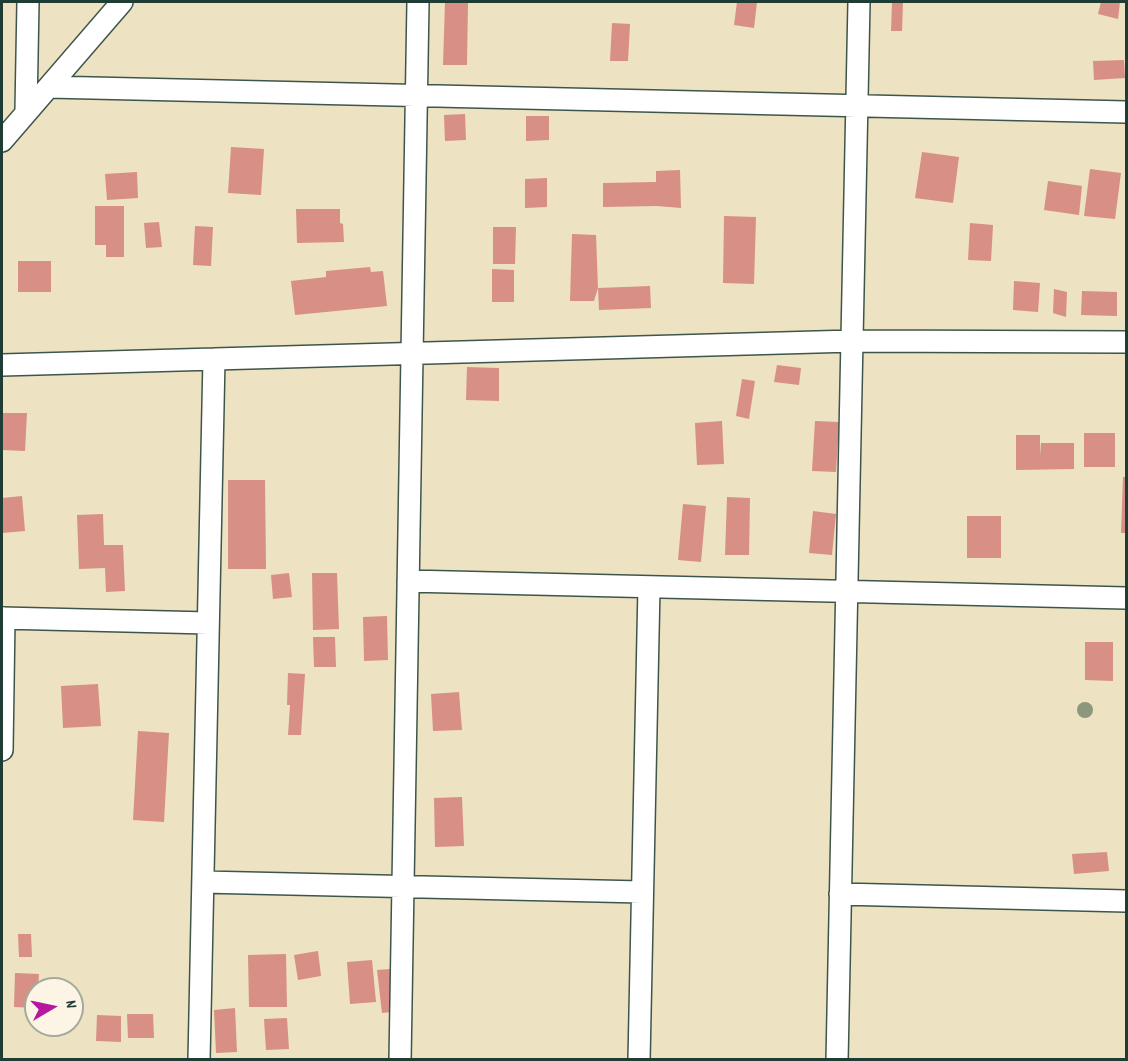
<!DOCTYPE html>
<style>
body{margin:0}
#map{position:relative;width:1128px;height:1061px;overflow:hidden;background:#ede2c1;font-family:Dekko,sans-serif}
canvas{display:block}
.frame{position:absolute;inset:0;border:3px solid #1f3d34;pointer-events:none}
.north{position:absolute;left:24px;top:977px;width:60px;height:60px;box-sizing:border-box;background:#fcf5e5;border:2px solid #a4ab9e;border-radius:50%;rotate:81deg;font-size:16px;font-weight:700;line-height:24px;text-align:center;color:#1f3d34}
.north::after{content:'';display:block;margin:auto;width:21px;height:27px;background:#b5179e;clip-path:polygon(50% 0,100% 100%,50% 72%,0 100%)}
</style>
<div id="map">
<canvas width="1128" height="1061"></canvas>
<div class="frame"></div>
<div class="north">N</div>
</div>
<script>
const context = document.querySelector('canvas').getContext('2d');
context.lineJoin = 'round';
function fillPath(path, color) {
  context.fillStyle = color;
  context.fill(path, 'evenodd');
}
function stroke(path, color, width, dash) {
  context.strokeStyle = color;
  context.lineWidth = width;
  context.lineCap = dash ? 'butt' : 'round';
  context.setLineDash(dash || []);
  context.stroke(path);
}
fillPath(new Path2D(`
 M445,2H468L467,65H443Z
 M737,2H757L754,28L734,25Z
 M892,2H903L902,31H891Z
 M1101,2H1120L1118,19L1098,14Z
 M612,23L630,24L628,61H610Z
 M1124,60L1125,78L1094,80L1093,61Z
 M465,114L466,140L445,141L444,115Z
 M526,116H549V140L526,141Z
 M231,147L264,149L261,195L228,193Z
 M922,152L959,157L953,203L915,198Z
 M1090,169L1121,173L1115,219L1084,216Z
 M680,170L681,208L657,206L603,207V183L656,182V171Z
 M137,172L138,198L107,200L105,174Z
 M547,178V207L525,208V179Z
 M1048,181L1082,186L1079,215L1044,210Z
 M95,206H124V257H106V245H95Z
 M296,209H340V223L343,224L344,242L297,243Z
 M724,216L756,217L754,284L723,283Z
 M159,222L162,247L146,248L144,223Z
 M970,223L993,225L991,261L968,260Z
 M195,226L213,227L211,266L193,265Z
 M493,227H516L515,264H493Z
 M572,234L596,235L598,288L594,301H570Z
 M18,261H51V292H18Z
 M370,267L371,272L383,271L387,306L295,315L291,281L326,277V271Z
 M492,269L514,270V302H492Z
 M1014,281L1040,283L1038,312L1013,310Z
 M650,286L651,308L599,310L598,288Z
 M1054,289L1067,292L1066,317L1053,313Z
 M1082,291L1117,292V316L1081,315Z
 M777,365L801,368L799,385L774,382Z
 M467,367L499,368V401L466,400Z
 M742,379L755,381L749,419L736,416Z
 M2,413H27L25,451L2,450Z
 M722,421L724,464L697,465L695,423Z
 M815,421L839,422L836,472L812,471Z
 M1084,433H1115V467H1084Z
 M1016,435H1040V456L1041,443H1074V469L1016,470Z
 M1123,477H1126V533H1121Z
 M228,480H265L266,569H228Z
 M22,496L25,531L2,533V498Z
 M727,497L750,498L749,555H725Z
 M683,504L706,506L701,562L678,560Z
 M813,511L836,514L832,555L809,553Z
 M103,514L104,545H123L125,591L106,592L105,568L79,569L77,515Z
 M967,516H1001V558H967Z
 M289,573L292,597L273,599L271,575Z
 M312,573H337L339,629L313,630Z
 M387,616L388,660L364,661L363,617Z
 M313,637H335L336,667H314Z
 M1085,642H1113V681L1085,680Z
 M288,673L305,674L301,735H288L290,705H287Z
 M98,684L101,726L63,728L61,686Z
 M459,692L462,730L433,731L431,694Z
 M138,731L169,733L164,822L133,820Z
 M462,797L464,846L435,847L434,798Z
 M1107,852L1109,871L1074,874L1072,854Z
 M18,934H31L32,957H19Z
 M318,951L321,976L298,980L294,955Z
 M286,954L287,1007H249L248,955Z
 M372,960L376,1002L350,1004L347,962Z
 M404,968L409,1010L382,1013L377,970Z
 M15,973L39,974L38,989H36V1008L14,1007Z
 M235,1008L237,1052L216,1053L214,1010Z
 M127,1014H153L154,1038H128Z
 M97,1015L121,1016V1042L96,1041Z
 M287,1018L289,1049L266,1050L264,1019Z`), '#d88f85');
const minor = new Path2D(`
 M49,87L1126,112
 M26,110L28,2
 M2,141L122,2
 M2,365L852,341L1126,342
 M408,581L1126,598
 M2,618L208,623
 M2,750L4,618
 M203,882L642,892
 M840,894L1126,901
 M199,1060L214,359
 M400,1060L418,2
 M639,1060L649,587
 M837,1060L859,2`);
stroke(minor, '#3e5649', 24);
stroke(minor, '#fff', 21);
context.fillStyle = '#8b987c';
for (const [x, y] of [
 [1085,710]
]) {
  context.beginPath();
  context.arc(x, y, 8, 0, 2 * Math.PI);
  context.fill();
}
</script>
